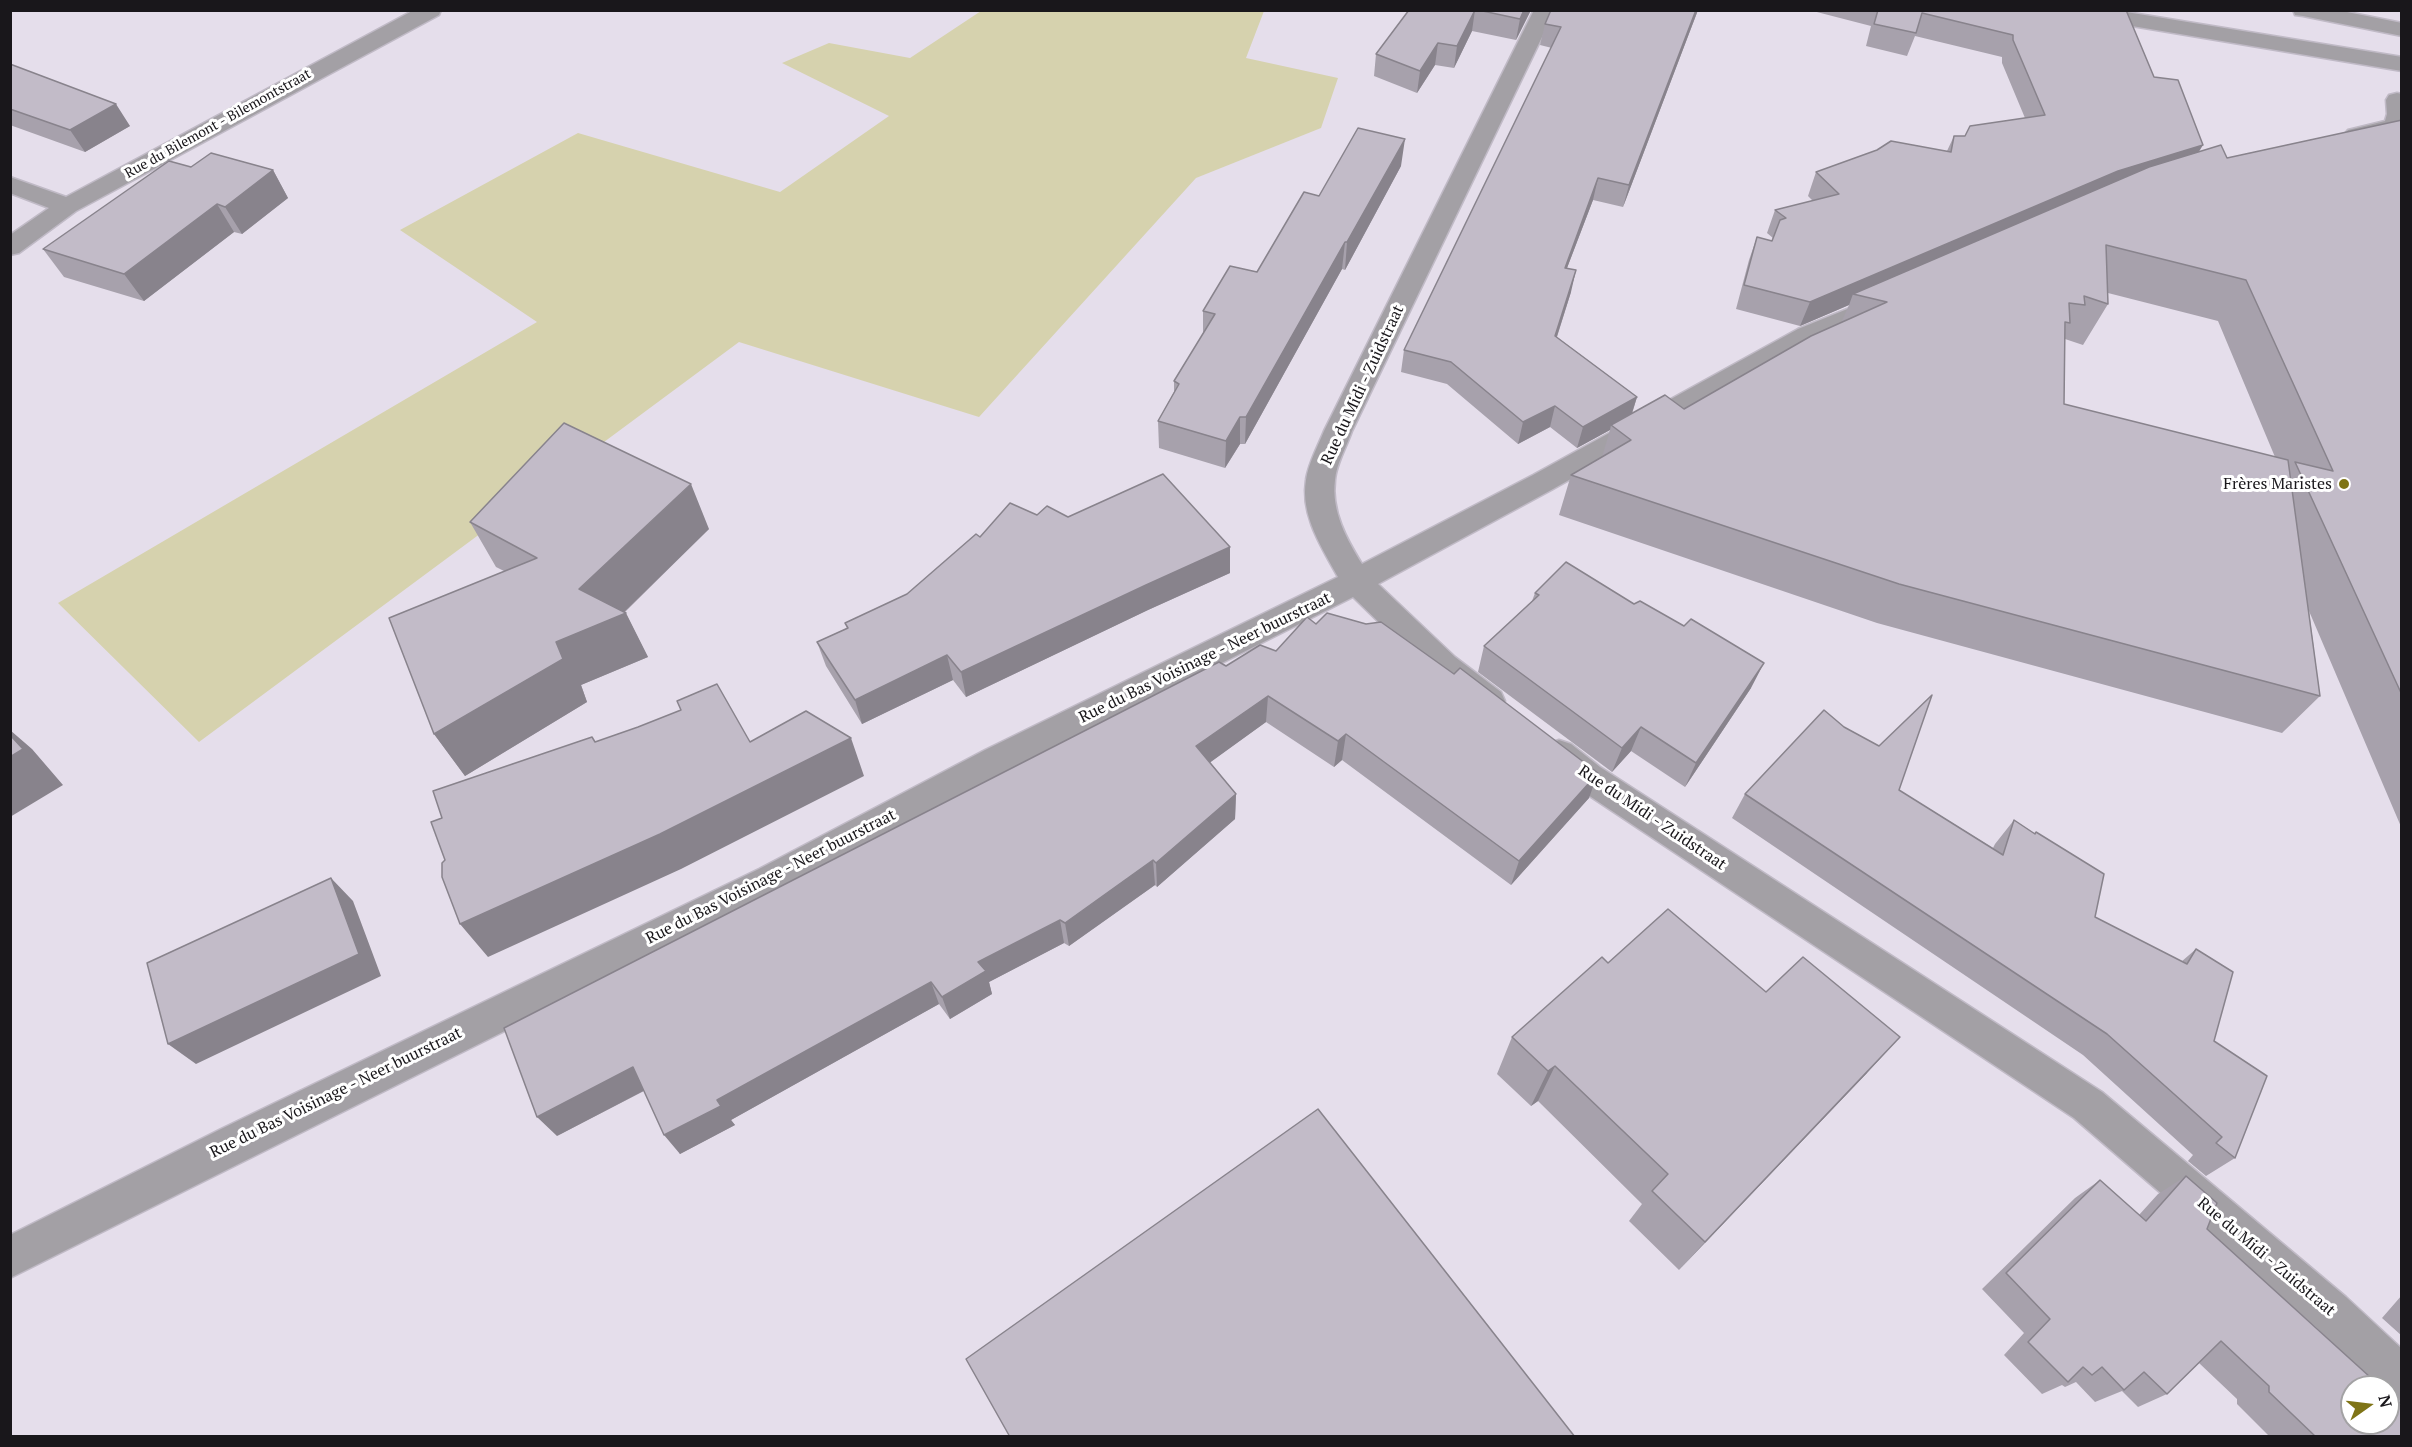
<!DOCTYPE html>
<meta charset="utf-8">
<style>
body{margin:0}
#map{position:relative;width:2412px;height:1447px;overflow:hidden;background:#e5deeb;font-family:"PT Serif",serif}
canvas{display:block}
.frame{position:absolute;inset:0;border:12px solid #19171b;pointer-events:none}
.north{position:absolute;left:2340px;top:1375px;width:60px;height:60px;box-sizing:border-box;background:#fff;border:2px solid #a3a2a4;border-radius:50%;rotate:76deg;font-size:16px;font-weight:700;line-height:24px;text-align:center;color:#19171b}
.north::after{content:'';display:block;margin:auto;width:21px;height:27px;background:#7f7416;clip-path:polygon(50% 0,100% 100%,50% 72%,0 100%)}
</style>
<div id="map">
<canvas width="2412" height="1447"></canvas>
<div class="frame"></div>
<div class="north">N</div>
</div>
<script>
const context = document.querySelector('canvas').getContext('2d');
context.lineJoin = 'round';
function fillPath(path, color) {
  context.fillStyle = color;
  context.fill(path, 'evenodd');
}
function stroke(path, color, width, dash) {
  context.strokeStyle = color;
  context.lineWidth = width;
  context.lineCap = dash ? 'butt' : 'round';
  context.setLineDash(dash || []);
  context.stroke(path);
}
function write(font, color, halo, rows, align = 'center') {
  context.font = font + ' "PT Serif",serif';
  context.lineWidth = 6;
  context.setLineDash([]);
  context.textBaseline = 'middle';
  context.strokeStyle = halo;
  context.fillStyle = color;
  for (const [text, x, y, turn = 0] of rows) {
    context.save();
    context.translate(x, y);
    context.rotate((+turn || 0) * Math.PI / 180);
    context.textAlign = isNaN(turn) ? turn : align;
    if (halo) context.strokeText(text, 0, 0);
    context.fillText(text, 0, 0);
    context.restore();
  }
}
fillPath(new Path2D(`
 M981,11H1264L1246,58L1338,78L1321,128L1196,178L979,417L739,342L199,742L58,603L537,322L400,230L578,133L780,192L889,116L782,63L829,43L910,58Z`), '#d6d2ae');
const minor = new Path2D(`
 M414,10H441L439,15L76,211L19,253L10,255V235L49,208L10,193V177L66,197Z
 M1534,10H1555L1352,431C1347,446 1336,464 1335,480C1331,511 1347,540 1362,564L1533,475L1798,329L1882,295L1891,297L1895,303L1891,309L1816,341L1553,489L1378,584L1455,657L1501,692L1505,701L1501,710L1489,714L1477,710L1433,675L1353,597L1009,770L785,891L10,1278V1235L221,1129L759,869L985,750L1338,577C1322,548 1300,515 1306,480C1308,464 1318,446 1324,431Z
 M2062,10H2114L2402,57V71L2072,16L2064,15Z
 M2293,10H2337L2402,23V36L2303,16L2295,15Z
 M2397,93L2402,94V130L2356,142L2348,140L2344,135L2348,130L2385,121L2387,114L2386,100L2389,95Z
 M1559,740L1571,744L1600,767L2102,1092L2346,1297L2402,1349V1401L2388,1395V1387H2379L2316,1327L2074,1118L1576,787L1547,764L1542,754L1547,744Z`);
stroke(minor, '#c0bac6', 3);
fillPath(minor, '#a3a0a5');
fillPath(new Path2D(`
 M1409,10H1531L1516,40L1472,31L1454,68L1435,65L1417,93L1374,76L1376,54Z
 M1698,10L1623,207L1593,200L1567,268L1571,292L1557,337L1637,397L1632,414L1684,409L1841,323L1849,305L1800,326L1736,309L1749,260L1757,237L1772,241L1773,238L1767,233L1775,210L1813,201L1808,196L1816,172L1947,151L1954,136H1965L2025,118L2002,63V57L1915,36L1907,56L1866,46L1871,26L1809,10H2126L2154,77L2199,152L2227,158L2402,120V829L2309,611L2320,696L2282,733L1877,623L1559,515L1571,475L1602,457L1610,430L1577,448L1550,427L1518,444L1447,384L1401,372L1404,350L1552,48L1540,45L1545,24ZM2108,293L2218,321L2275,457L2064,404L2065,339L2083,345L2108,304Z
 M10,64L130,126L85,152L10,125Z
 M1401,166L1345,270L1342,269L1245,444H1240L1225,468L1159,448L1158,421L1174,392V381L1203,334V311L1257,272L1319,196Z
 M191,167L273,170L288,198L242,234L234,232L144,301L64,277L43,249Z
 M1068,517L1230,547V573L1148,610L966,697L953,680L862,724L826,666L817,642L847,628L845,623L907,594L980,537Z
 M470,522L709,529L625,612L648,657L581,685L587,702L465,776L434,734L504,571L496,567Z
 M1535,593L1751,688L1685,787L1631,751L1612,772L1478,672L1484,646L1532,601Z
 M1226,666L1589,798L1511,885L1342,760L1334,767L1266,722L1210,762L1236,794L1235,819L1157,887L1155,885L1069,946L1064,943L989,982L992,994L950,1019L939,1004L731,1120L735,1125L680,1154L644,1091L557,1136Z
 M1899,790L1993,848L1995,844L2014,820L2034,833L2036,832L2095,917L2181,962L2196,949L2235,1158L2206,1176L2188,1161L2193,1155L2083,1055L1732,818L1745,794Z
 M1608,963L1766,992L1867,1073L1679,1270L1629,1221L1642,1204L1538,1101L1531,1106L1497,1074L1512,1037Z
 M2186,1176L2207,1229L2400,1437H2270L2237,1404V1399L2199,1363L2167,1394L2138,1407L2122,1391L2095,1402L2076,1382L2065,1387L2062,1385L2042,1394L2004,1355L2024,1333L1982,1289L2075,1198L2100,1180L2139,1215L2158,1194Z
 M2402,1295V1336L2382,1318Z`), '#a7a1ac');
fillPath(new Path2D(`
 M1475,10L1472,31L1454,68L1457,46Z
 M1524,10H1531L1516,40L1520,19Z
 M1696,10H1698L1623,207L1629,185Z
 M1438,43L1435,65L1417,93L1420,71Z
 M116,104L130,126L85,152L70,130Z
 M1405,139L1401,166L1345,270L1347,242Z
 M2203,145L2189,168L1853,294L1849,305L1800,326L1810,302L2118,171Z
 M273,170L288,198L242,234L225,207Z
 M1598,178L1593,200L1559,289L1565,268Z
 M217,204L234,232L144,301L124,274Z
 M1345,242L1342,269L1245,444L1246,417Z
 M1576,270L1571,292L1550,358L1555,336Z
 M1637,397L1630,419L1611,425L1610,430L1577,448L1583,427Z
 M1555,406L1550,427L1518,444L1523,422Z
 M1240,417V444L1225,468L1226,441Z
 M691,484L709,529L621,615L626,613L648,657L581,685L587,702L465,776L434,734L556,642L579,589Z
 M1230,547V573L1148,610L966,697L961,672L1146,585Z
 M947,655L953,680L862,724L855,700Z
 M1764,663L1751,688L1685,787L1696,763Z
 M1268,696L1266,722L1197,772L1196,746Z
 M1641,727L1631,751L1612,772L1622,748Z
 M10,730L32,749L63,785L10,817Z
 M1346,734L1342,760L1334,767L1338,741Z
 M851,738L864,776L681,869L488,957L460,924Z
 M1598,773L1589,798L1511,885L1519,861Z
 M1236,794L1235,819L1157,887L1156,863Z
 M1153,860L1155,885L1069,946L1065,923Z
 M331,878L353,901L381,976L196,1064L168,1044Z
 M1060,920L1064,943L989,982L992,994L950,1019L942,997L978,962Z
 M931,982L939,1004L731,1120L735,1125L680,1154L664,1135L717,1100Z
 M1900,1037L1867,1073L1679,1270L1705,1242Z
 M1555,1066L1538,1101L1531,1106L1548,1071Z
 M633,1067L649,1088L557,1136L537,1117Z`), '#88838c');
const building = new Path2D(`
 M1409,10H1475L1457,46L1438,43L1420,71L1376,54Z
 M1478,10H1524L1520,19Z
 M1551,10H1696L1629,185L1598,178L1565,268L1576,270L1555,336L1637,397L1583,427L1555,406L1523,422L1451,362L1404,350L1561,27L1545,24Z
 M1878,10H2126L2154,77L2178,80L2203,145L2118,171L1810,302L1744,285L1757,237L1772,241L1780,220L1786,218L1775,210L1839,194L1816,172L1877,150L1891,141L1951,152L1954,136H1965L1970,126L2045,115L2013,40V35L1922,13L1916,33L1874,24Z
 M10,64L116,104L70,130L10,109Z
 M2402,120V695L2295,462L2333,471L2246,280L2106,245L2108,304L2084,296L2085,305L2069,303L2070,323L2065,322L2064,404L2288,460L2320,696L1899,584L1571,475L1631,440L1611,425L1665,395L1684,409L1811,336L1887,302L1853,294L2149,167L2221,145L2227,158Z
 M1358,128L1405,139L1347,242H1345L1246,417H1240L1226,441L1158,421L1179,384L1174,381L1215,314L1203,311L1230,266L1257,272L1304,192L1319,196Z
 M211,153L273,170L225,207L217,204L124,274L43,249L169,161L191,167Z
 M564,423L691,484L579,589L626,613L556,642L563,659L434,734L389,618L537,558L470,522Z
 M1163,474L1230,547L1146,585L961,672L947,655L855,700L817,642L848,628L845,623L907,594L976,534L980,537L1010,503L1037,515L1047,506L1068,517Z
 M1566,562L1634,604L1640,601L1684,626L1691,619L1764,663L1696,763L1641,727L1622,748L1484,646L1539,595L1535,593Z
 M1327,613L1366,624L1381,622L1454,674L1460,668L1598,773L1519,861L1346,734L1338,741L1268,696L1196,746L1236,794L1156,863L1153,860L1065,923L1060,920L978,962L986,971L942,997L931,982L717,1100L721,1106L664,1135L633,1067L537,1117L504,1028L1219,662L1226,666L1260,645L1276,651L1307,617L1316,624Z
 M717,684L750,742L806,711L851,738L660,834L460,924L442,877V863L445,860L431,822L442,818L433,791L592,737L595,742L638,727L681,710L677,701Z
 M1932,695L1899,790L2003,855L2014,820L2035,834L2036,832L2104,874L2095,917L2187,964L2196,949L2233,972L2214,1041L2267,1076L2235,1158L2216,1143L2222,1137L2107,1034L1745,794L1824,710L1844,727L1879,746Z
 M10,735L23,749L10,757Z
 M331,878L359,954L168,1044L147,963Z
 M1668,909L1766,992L1803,957L1900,1037L1705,1242L1652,1191L1668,1174L1555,1066L1548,1071L1512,1037L1602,957L1608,963Z
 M1318,1109L1575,1437H1010L966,1359Z
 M2186,1176L2217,1203L2207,1229L2381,1387H2352V1423H2388V1393L2402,1405V1435L2400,1437H2316L2269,1392V1386L2221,1341L2167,1394L2144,1372L2124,1390L2102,1367L2092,1375L2083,1367L2068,1382L2028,1342L2050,1319L2006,1273L2100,1180L2146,1221Z`);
fillPath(building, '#c2bbc8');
stroke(building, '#88838c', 1.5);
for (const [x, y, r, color] of [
 [2344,484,6,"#7f7416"]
]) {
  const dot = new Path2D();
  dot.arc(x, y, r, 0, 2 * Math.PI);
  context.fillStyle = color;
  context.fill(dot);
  stroke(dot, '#fff', 2);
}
write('14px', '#19171b', '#fff', [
 ["Rue du Bilemont - Bilemontstraat",218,124,-29]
]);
write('16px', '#19171b', '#fff', [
 ["Rue du Midi - Zuidstraat",1363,385,-65],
 ["Rue du Bas Voisinage - Neer buurstraat",1205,658,-26],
 ["Rue du Midi - Zuidstraat",1652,818,34],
 ["Rue du Bas Voisinage - Neer buurstraat",771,877,-27],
 ["Rue du Bas Voisinage - Neer buurstraat",336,1093,-26],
 ["Rue du Midi - Zuidstraat",2266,1257,40]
]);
write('16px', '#19171b', '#fff', [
 ["Frères Maristes",2332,484]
], 'right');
</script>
